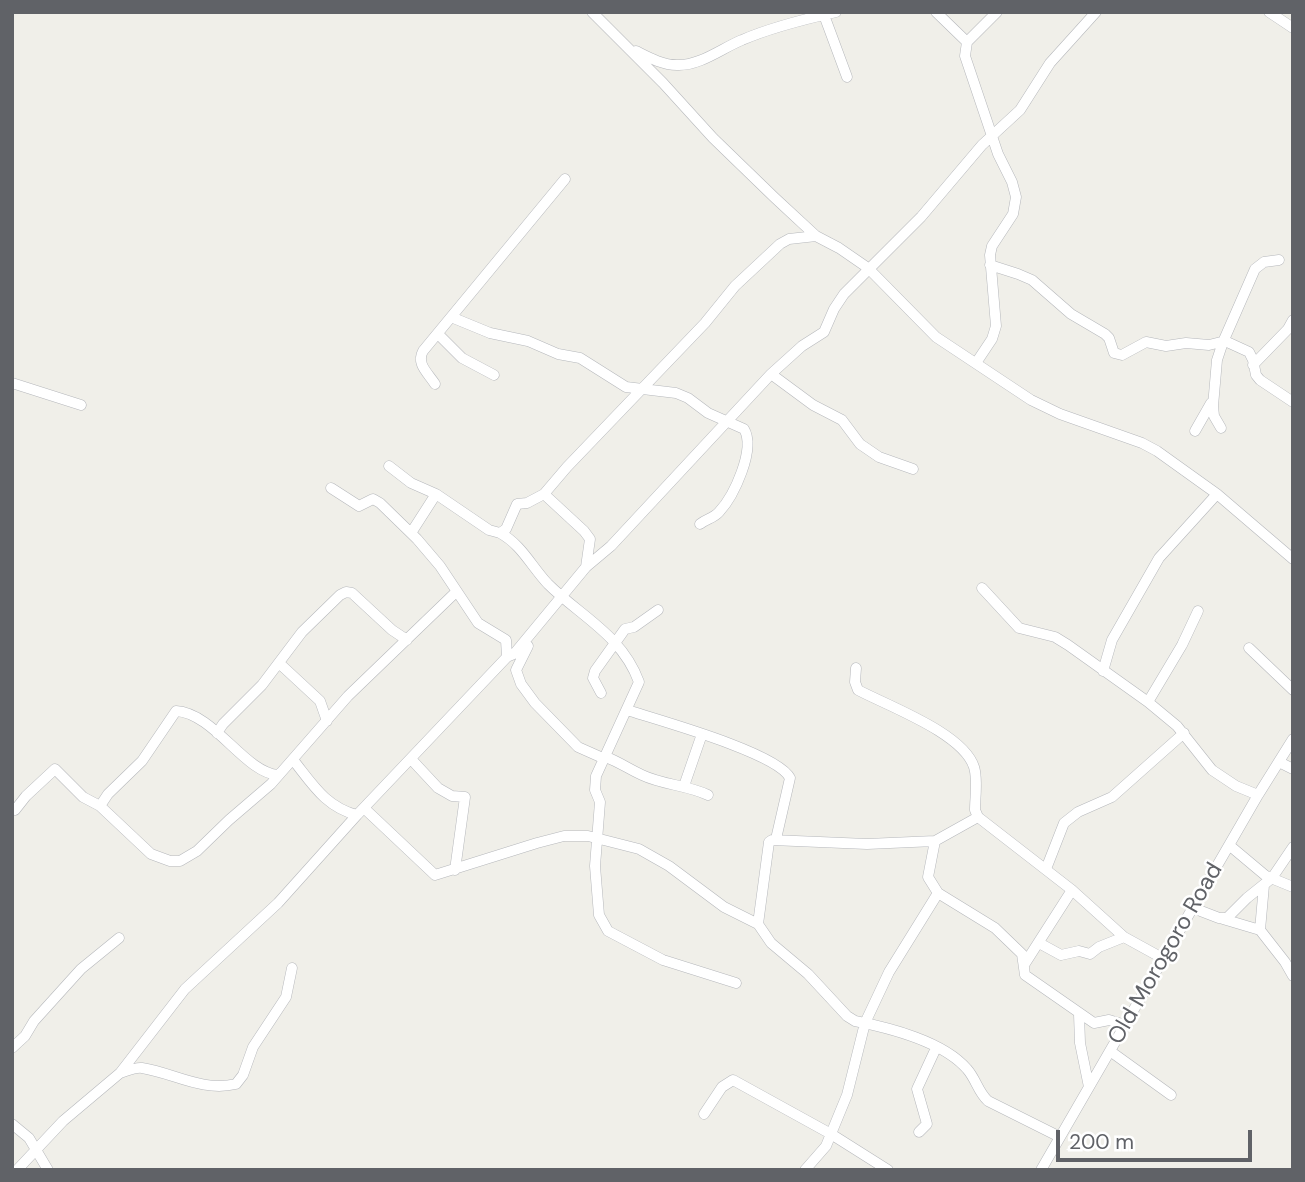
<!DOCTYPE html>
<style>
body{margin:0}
#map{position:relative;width:1305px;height:1182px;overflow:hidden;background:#f0efe9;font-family:"DM Sans",sans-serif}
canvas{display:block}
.frame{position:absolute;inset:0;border:14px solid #606267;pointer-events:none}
.scale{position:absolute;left:1056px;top:1130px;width:196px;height:32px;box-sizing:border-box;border:4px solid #606267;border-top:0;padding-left:9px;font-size:21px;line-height:24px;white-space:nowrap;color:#606267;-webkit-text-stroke:5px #fff;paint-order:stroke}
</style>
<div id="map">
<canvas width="1305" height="1182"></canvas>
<div class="frame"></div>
<div class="scale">200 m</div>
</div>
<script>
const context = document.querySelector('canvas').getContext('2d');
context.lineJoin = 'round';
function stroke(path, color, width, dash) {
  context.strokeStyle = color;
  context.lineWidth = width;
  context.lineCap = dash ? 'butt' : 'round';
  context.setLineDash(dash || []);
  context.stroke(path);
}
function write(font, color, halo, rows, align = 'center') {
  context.font = font + ' "DM Sans",sans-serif';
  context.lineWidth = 5;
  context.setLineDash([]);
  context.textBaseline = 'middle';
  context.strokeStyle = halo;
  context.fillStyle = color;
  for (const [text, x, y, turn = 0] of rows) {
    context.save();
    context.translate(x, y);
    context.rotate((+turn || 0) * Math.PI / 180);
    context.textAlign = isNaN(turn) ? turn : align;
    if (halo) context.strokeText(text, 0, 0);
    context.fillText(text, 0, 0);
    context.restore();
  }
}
const minor = new Path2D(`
 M592,12L663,83L713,138L775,198L816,236L839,248L868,268L936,337L1031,400L1060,414L1142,443L1157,451L1217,494L1293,559
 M936,12L967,42
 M1269,12L1293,28
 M824,15L847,77
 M636,51C648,57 662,65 677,65C700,66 722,48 742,40C772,27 805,19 836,12
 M990,265L1018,274L1032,280L1071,314L1105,334L1109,338L1114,353L1122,355L1146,342L1166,346L1186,343L1209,345L1225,341L1249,352L1253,360L1256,375L1260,380L1293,402
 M451,317L490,333L528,341L558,354L580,358L626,387L676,393L688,398L708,413L744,429C756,449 734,496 719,512C714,518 706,519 700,524
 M438,334L462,358L494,375
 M976,363L992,339L996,326L990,255L992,246L1013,214L1016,197L1012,182L998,154L965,56L967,42L997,12
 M1253,365L1288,329L1293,320
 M771,374L813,405L842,420L860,444L879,457L913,469
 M12,383L81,405
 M435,384C428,373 416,364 423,351L565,179
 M1221,428L1214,416L1213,406L1217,360L1223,342L1255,269L1264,262L1279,260
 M1195,431L1211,403
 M389,466L411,483L436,494L489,530L500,533L506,529L517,504L527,503L544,494L567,467L705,323L735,286L780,244L789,239L816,236
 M331,488L359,506L373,499L380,503L417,539L440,566L478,623L506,640L507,657
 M544,494L584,531L590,539L586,567
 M411,533L436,494
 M500,533C522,545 531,566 548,584C580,616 622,635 639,682L596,776L595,790L600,802L595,866L599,915L608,931L663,960L736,983
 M982,588L1019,628L1055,637L1068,645L1148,702L1177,726L1212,770L1236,786L1258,795
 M528,646L516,670L521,684L535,703L578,747L605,759
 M1249,648L1293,690
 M279,663L320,701L327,721
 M856,668L855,682L858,690C888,706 963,733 974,767C978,779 975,797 975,810L978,817L1072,890L1124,937L1164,959
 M1103,671L1112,640L1159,558L1217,494
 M601,693L593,678L595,671L625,629L634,627L658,610
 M1148,702L1182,645L1198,611
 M627,710C658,720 778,753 790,778L776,839
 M217,733L223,724L262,685L302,632L340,595L346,592L352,593L392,630L407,640
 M606,757C619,762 629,769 642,775C663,785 687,785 708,795
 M411,759L438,788L452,796L465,797L455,870
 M294,761C313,785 326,807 357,815
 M1279,762L1293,769
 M684,786L702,734
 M100,806L108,794L142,761L176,711C214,713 245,773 278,775
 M365,809L435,875L537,843L564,836H588L639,849L669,866L724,907L758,924L771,943L808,974L847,1016L855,1021C890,1028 943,1041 967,1069C976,1079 978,1092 988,1101L1060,1137
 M15,810L26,796L55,769L83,797L100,806L151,854L170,861H180L197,851L229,820L271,784L348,696L456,592
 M935,841L928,877L938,893L995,928L1022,954L1025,975L1094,1023L1109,1020L1125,1025
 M1229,845L1266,876L1293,887
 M1046,869L1064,823L1078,812L1112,797L1184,733
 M1193,908L1219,918H1227L1247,898L1272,878L1293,847
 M1223,919L1260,930L1285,962L1293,976
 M758,924L769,842L772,840L867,844L935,841L978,817
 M1260,930L1264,885
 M1039,943L1061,955L1079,951L1090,954L1099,947L1124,937
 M1024,965L1072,890
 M1079,1014L1080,1043L1089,1087
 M12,1048L25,1036L34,1021L81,969L119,938
 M1110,1051L1171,1095
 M120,1073C127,1071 135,1067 142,1068C174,1073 202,1092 236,1084L243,1075L253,1047L286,997L292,968
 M704,1114L722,1087L733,1080L831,1134L888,1170
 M12,1124L29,1138L48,1170
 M919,1132L927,1124L917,1089L936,1048
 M17,1170L63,1121L120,1073L185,989L278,903L357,815L507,657L514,654L586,567L611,546L771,374L802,346L824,332L834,309L844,294L921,217L982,145L1020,110L1050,63L1096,12
 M805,1170L826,1146L847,1095L865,1023L889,972L938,893
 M1041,1170L1258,795L1293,739`);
stroke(minor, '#b5b7bb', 11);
stroke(minor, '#fff', 10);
write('23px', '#606267', '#fff', [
 ["Old Morogoro Road",1166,954,-60]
]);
</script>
